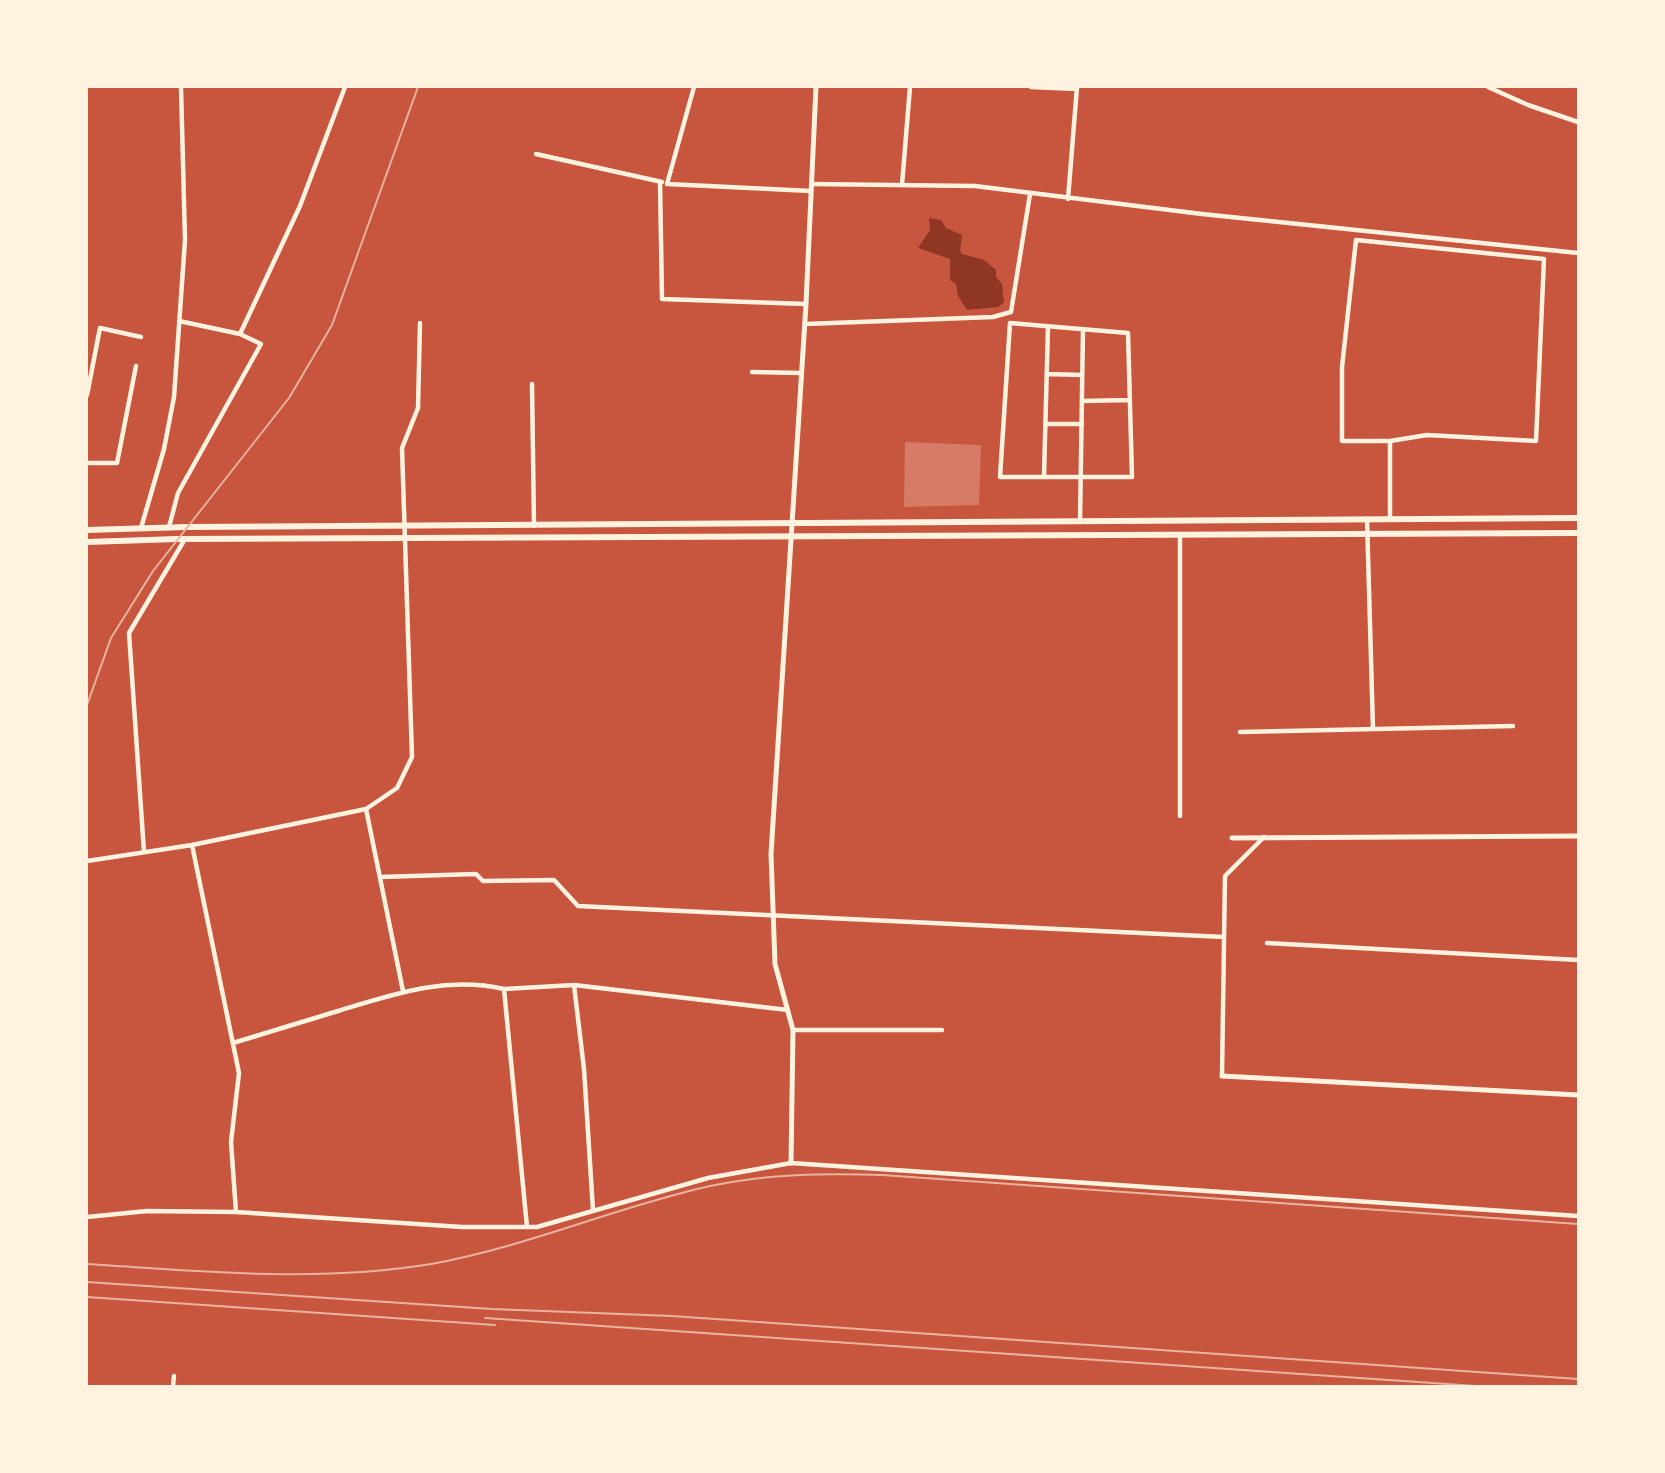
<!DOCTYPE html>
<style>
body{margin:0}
#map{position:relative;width:1665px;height:1473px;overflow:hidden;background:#c8553d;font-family:"Public Sans",sans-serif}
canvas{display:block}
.frame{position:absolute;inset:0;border:88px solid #fff3e0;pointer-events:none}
</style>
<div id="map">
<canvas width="1665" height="1473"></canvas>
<div class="frame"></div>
</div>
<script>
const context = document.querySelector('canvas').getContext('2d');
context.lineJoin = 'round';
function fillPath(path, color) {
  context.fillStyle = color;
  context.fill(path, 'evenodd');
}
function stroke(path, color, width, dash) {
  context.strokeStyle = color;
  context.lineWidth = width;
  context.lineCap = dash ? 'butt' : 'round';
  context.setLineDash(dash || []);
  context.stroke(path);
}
fillPath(new Path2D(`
 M929,218L941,220L946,228L962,235L960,250L962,254L984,260L996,270V277L1002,284L1004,302L998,307L967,310L958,296L956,284L950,280V259L918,248L930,230Z`), '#8f3625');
fillPath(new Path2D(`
 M905,442L981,445L979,505L904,507Z`), '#d67c66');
stroke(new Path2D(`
 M694,87L667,184L811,191
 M1031,87L1077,89
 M1488,87L1528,105L1578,122
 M536,154L662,182
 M660,182L662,299L806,304
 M811,184L975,186L1202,214L1578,253
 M902,185L910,87
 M1068,199L1077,87
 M179,321L240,334
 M1010,323L1128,333L1132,477H1000Z
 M805,324L993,317L1011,312L1030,194
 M752,372L801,373
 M1047,374L1082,375
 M532,384L534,526
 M87,395L100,328L141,337
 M1082,401L1130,400
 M1045,424H1082
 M87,463H117L136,366
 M1044,476L1048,326
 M1367,519L1373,729
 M1390,519V441L1427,435L1536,441L1544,259L1356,240L1342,367V441H1390
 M1080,522L1083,329
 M169,527L178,493L261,344L240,334L300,206L345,87
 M141,528L164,449L174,397L185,240L181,87
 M1180,536V816
 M1240,732L1513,726
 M366,809L397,788L412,757L402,448L418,408L420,323
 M192,845L366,809L403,991
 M144,852L129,633L185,539
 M87,861L192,845L239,1073L231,1142L236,1212
 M380,877L476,874L483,881L554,880L578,906L1224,937
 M1267,943L1578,960
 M793,1030H942
 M233,1043C268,1032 303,1022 338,1011C394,994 445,976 504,989
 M1222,1076L1225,876L1264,837
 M593,1210L584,1069L574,985L788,1010
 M87,1217L147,1211L236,1212L462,1227H537L708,1178L791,1163L1578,1216
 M527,1227L504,989L574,985
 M173,1386L174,1376`), '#fff3e0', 4.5);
stroke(new Path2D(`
 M1232,838L1578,836
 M1222,1076L1578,1095
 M791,1163L793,1030L775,964L771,854L806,304L816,87`), '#fff3e0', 5);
stroke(new Path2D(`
 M87,530L187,527L1578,518
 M87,542L177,539L1578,533`), '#fff3e0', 6);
stroke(new Path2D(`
 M87,705L111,638L153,571L289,398L332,325L418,87
 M87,1264C202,1271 316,1283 431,1264C526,1247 616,1207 710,1186C767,1174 824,1173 882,1175L1578,1224
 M87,1282L492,1309L672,1316L1578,1379
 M87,1297L495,1325
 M485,1318L1476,1386`), '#e9b49f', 2);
</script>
